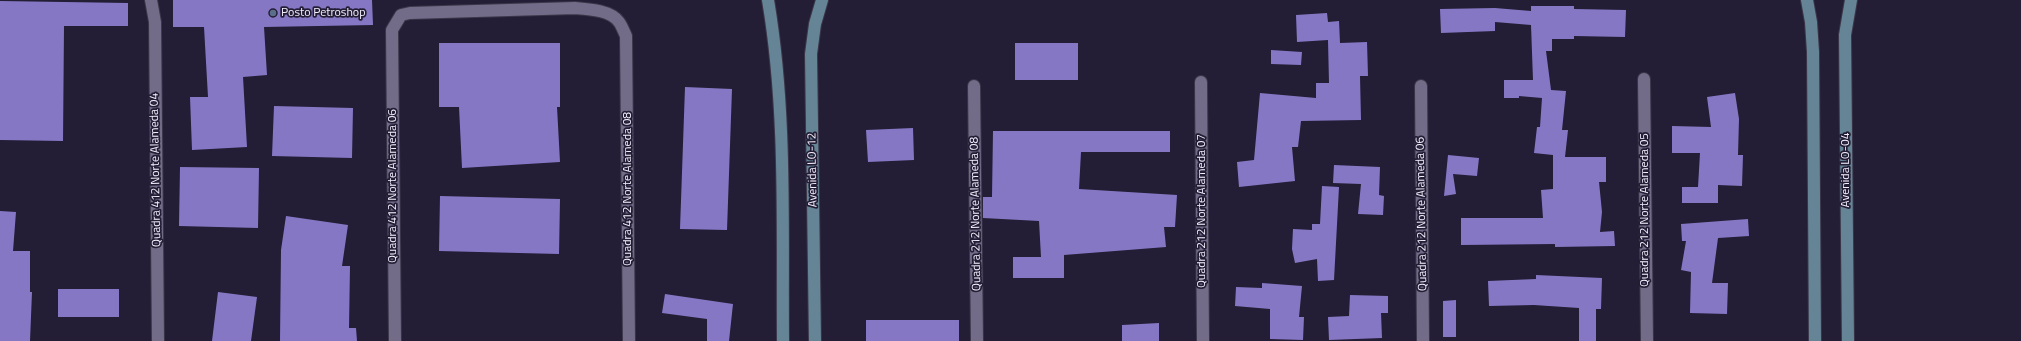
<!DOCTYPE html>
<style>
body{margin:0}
canvas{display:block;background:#231d35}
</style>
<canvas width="2021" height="341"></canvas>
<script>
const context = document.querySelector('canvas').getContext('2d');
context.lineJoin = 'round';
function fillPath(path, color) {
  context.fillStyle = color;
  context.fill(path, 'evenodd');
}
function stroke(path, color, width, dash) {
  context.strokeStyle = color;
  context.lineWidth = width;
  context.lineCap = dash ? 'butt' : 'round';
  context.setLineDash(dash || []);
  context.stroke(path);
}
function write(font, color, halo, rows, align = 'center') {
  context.font = font + ' "Titillium Web",sans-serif';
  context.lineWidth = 3.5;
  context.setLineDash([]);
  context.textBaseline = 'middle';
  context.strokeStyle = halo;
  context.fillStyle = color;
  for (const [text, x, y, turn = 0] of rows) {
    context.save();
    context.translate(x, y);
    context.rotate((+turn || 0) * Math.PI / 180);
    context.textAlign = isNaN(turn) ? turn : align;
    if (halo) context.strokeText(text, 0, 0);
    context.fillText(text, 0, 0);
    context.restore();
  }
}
fillPath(new Path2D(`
 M173,0H372L373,25L264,27L267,75L243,77L247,147L192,150L190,97H208L204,27H173Z
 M0,1L128,3V26H64L63,141L0,140Z
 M1531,6H1574V9L1626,10L1625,37L1574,36V39H1552V51H1546L1551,90L1566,91L1562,130H1568L1565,157H1606V182H1599L1602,212L1600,232L1614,231L1615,246L1555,247V244L1461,245V218H1543L1541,190L1553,189V155L1534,153L1537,127H1540L1542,98L1519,96V98H1504V80H1533L1531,25L1495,22V31L1441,33L1440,9L1495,8L1531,11Z
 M1327,13L1328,22L1339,21L1340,43L1367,42L1368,76H1360L1361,120L1301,121L1298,147H1292L1295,181L1239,187L1237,162L1254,160L1260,93L1316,98V83H1329L1328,40L1297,42L1296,15Z
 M439,43H560V107H557L560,162L462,168L459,107H439Z
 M1015,43H1078V80H1015Z
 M1271,50L1302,52L1301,65L1271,64Z
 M685,87L732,89L727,230L680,229Z
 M1735,93L1739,119L1738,155H1743L1742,186L1718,185V203H1682V187H1698L1700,153H1672V126L1711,127L1707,97Z
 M274,106L353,108L352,158L272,156Z
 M913,128L914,160L868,162L866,130Z
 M993,131H1170V152H1081L1079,189L1177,195L1175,227H1164L1166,247L1064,255V278H1013V257H1041L1039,221L983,218V197H992Z
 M1448,155L1479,158L1477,176L1453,174L1456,194L1444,196Z
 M1334,165L1380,167L1379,195L1384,196L1383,215L1358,214L1361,184L1333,183Z
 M180,167L259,168L258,228L179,226Z
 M1322,186L1339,187L1334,280L1318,281L1317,259L1295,263L1292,249L1293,229L1312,230V224H1320Z
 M440,196L560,199L559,254L439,251Z
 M0,211L16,212L13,251H30V292H32L30,341H0Z
 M286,216L348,225L342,266H350L349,328H356L357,341H280L281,250Z
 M1748,219L1749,236L1718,238L1712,283H1728L1727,314L1690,313L1691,272L1681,270L1686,241H1682L1681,224Z
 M1536,275L1602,278L1601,309H1596V341H1579V308L1534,305L1489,306L1488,281L1536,279Z
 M1262,283L1302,286L1299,317H1304L1303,340L1270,339V309L1235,306L1236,287L1262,288Z
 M58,289H119V317H58Z
 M218,292L257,297L251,341H212Z
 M665,294L733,304L729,341H707V319L662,313Z
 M1350,295L1388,296V313H1381L1382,338L1329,340L1328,317L1349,316Z
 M1456,300V337H1443V301Z
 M866,320H959V341H866Z
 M1159,323V341H1122V325Z`), '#8677c4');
const street = new Path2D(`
 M151,0L155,22L158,341
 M1644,79L1647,341
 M1201,82L1203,341
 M974,86L977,341
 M1421,86L1423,341
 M395,341L392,30L401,15L410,13L575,8C588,9 611,10 619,22C622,26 624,32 626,36L629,341`);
const secondary = new Path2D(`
 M768,0C787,112 782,228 783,341
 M1807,0L1811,22L1813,52L1815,341
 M815,341L811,54L815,24L822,0
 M1848,341L1845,35L1851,0`);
stroke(street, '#3b3649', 14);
stroke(secondary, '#3b3649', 14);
stroke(street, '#726c88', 12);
stroke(secondary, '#658596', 12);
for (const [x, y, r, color] of [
 [273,13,4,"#5c6f8a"]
]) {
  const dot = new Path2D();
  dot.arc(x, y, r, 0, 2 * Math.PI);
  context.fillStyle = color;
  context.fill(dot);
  stroke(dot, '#231d35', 1.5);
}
write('12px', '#f4f1fe', '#231d35', [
 ["Posto Petroshop",281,13]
], 'left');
write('12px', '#f4f1fe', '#231d35', [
 ["Quadra 412 Norte Alameda 04",156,170,-91],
 ["Avenida LO-12",813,170,-91],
 ["Avenida LO-04",1846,170,-90],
 ["Quadra 412 Norte Alameda 06",393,186,-90],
 ["Quadra 412 Norte Alameda 08",628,189,-90],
 ["Quadra 212 Norte Alameda 05",1645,210,-90],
 ["Quadra 212 Norte Alameda 07",1202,211,-90],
 ["Quadra 212 Norte Alameda 08",976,214,-91],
 ["Quadra 212 Norte Alameda 06",1422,214,-91]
]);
</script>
